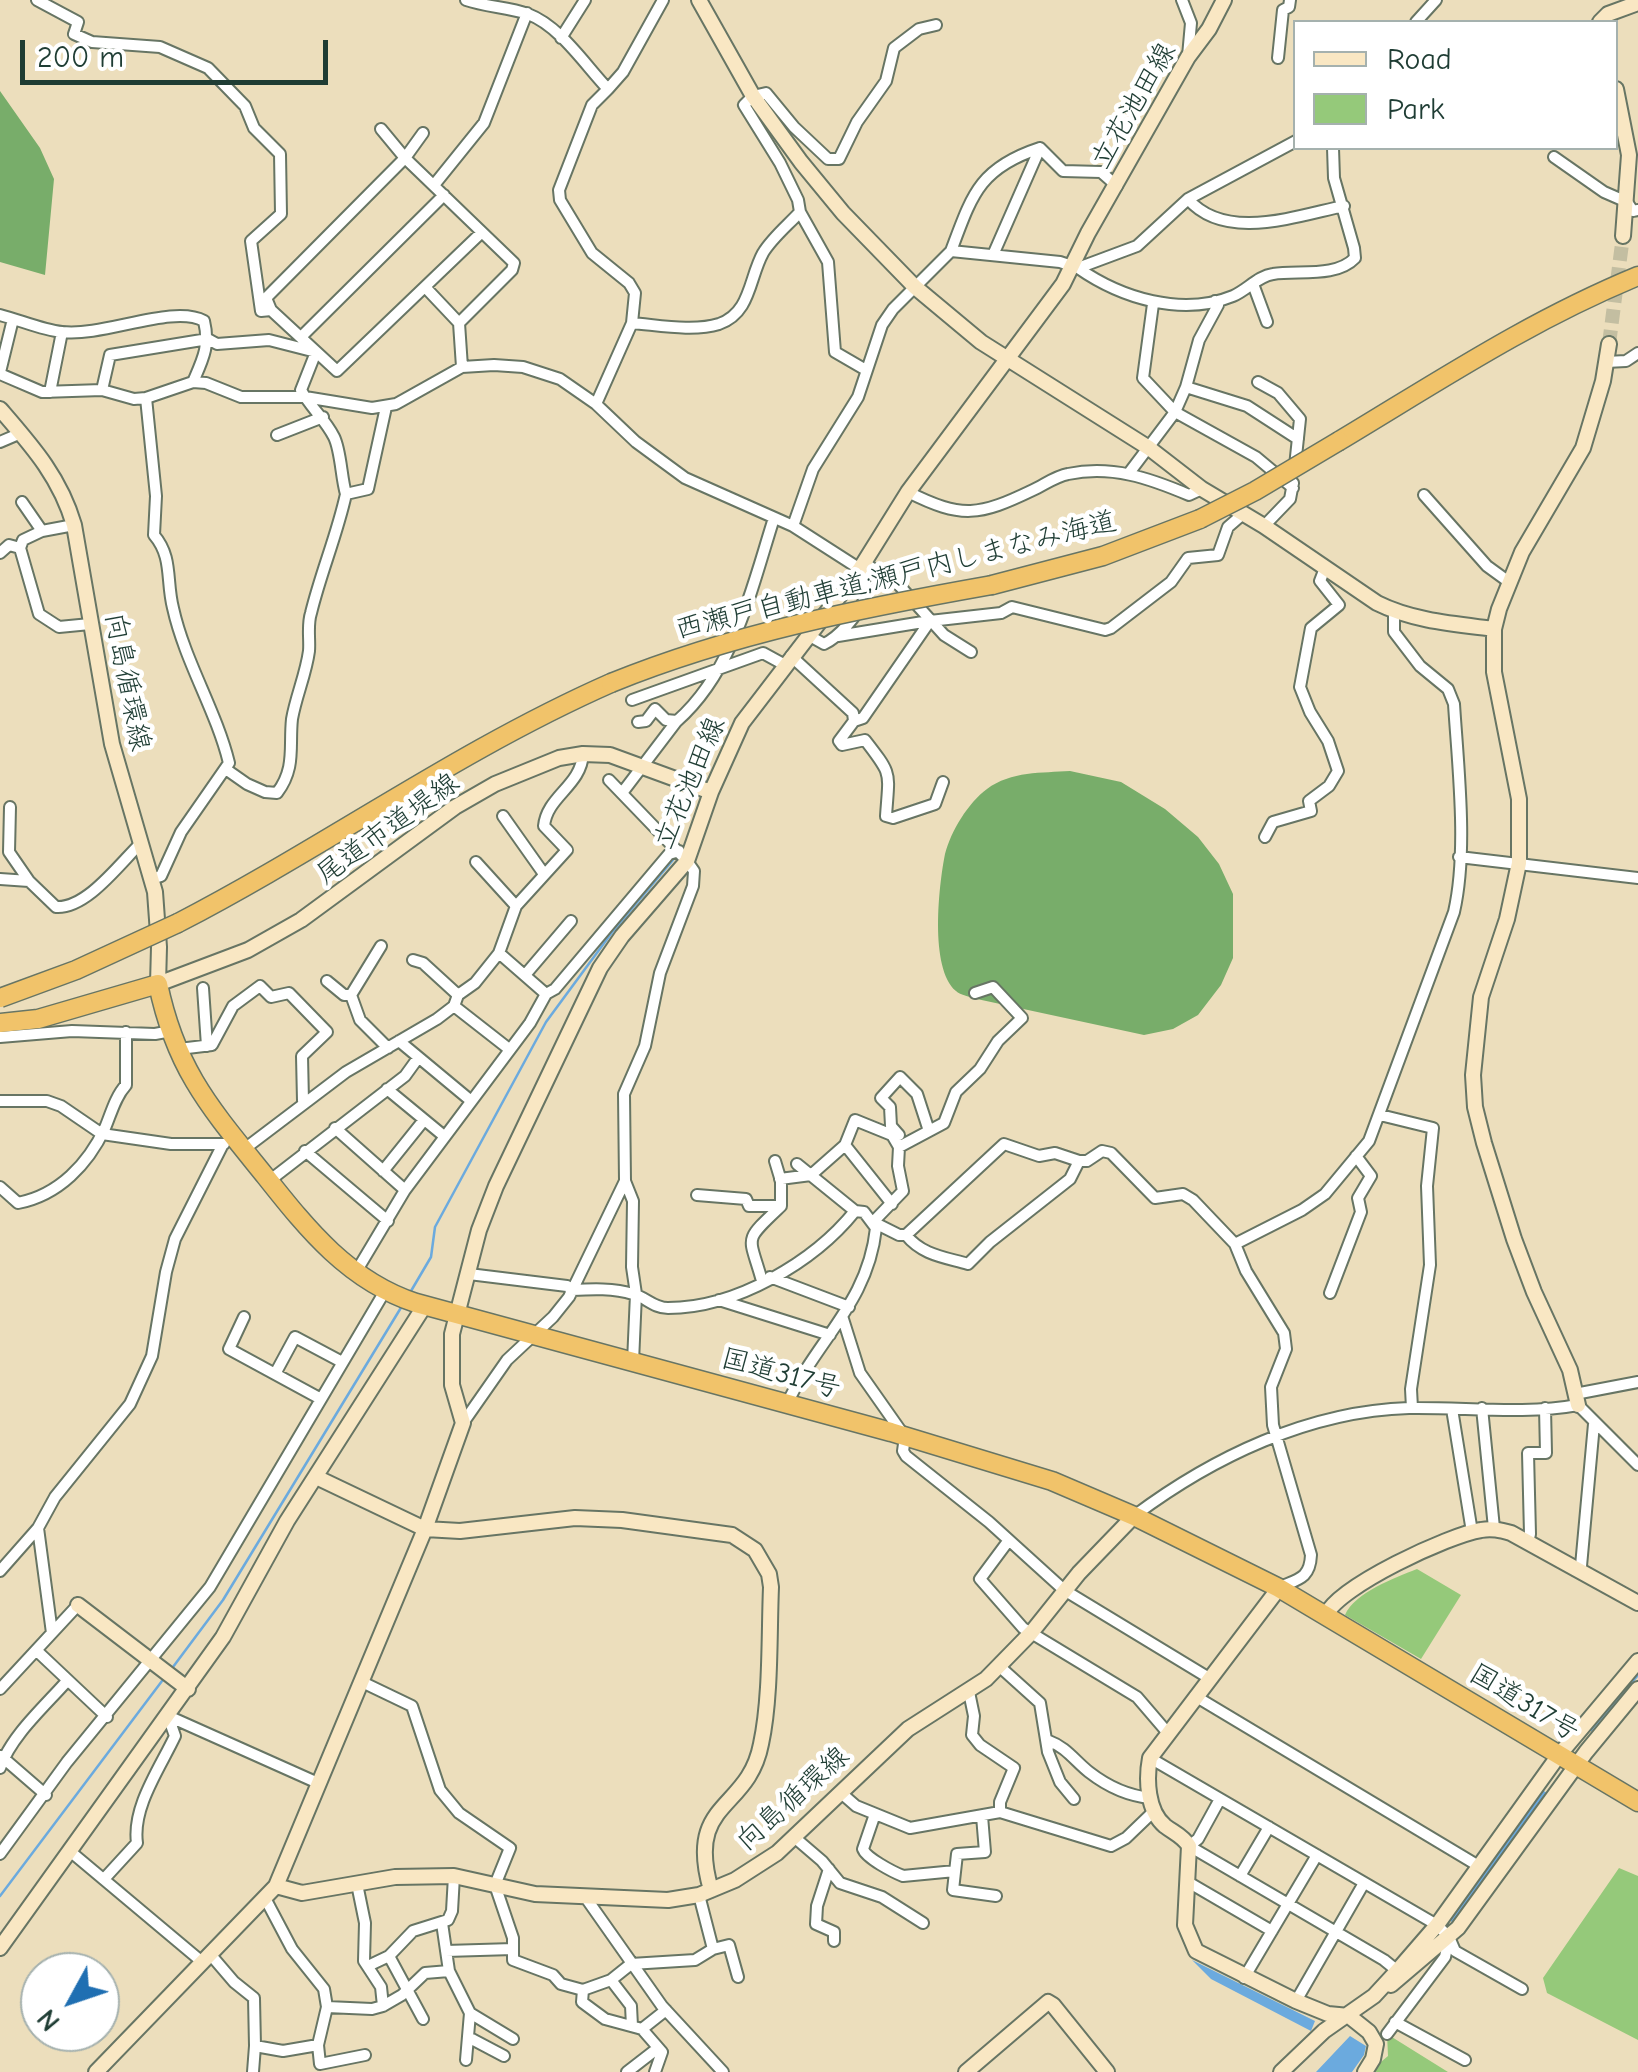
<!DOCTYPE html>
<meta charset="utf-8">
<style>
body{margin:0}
#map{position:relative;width:1638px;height:2072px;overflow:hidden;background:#ecdebc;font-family:"Comic Neue",sans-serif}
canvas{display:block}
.legend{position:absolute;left:1293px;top:20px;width:325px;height:130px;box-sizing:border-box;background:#fff;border:2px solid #a5b1ae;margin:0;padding:12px 18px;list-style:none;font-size:30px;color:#1f3d34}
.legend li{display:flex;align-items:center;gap:20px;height:50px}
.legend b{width:50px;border:2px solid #a5b1ae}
.north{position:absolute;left:20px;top:1952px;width:100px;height:100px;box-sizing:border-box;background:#fff;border:2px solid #a5b1ae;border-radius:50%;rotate:230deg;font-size:28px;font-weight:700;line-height:40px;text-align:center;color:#1f3d34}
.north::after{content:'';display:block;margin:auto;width:35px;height:45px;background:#1f6fb2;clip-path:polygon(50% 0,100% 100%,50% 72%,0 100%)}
.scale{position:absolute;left:20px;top:40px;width:308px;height:45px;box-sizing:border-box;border:5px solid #1f3d34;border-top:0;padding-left:12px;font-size:30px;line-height:35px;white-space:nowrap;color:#1f3d34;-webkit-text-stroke:8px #fff;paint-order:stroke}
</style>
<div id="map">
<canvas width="1638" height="2072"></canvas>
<ul class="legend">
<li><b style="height:12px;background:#f9e7c3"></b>Road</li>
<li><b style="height:28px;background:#95c97a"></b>Park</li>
</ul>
<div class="north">N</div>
<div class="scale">200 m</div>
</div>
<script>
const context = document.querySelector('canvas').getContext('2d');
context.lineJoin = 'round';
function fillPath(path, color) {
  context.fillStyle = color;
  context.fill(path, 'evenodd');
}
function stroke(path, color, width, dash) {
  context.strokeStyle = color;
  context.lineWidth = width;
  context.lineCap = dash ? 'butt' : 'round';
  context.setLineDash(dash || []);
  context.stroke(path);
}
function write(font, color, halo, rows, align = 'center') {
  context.font = font + ' "Comic Neue","Klee One",sans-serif';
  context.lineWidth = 9;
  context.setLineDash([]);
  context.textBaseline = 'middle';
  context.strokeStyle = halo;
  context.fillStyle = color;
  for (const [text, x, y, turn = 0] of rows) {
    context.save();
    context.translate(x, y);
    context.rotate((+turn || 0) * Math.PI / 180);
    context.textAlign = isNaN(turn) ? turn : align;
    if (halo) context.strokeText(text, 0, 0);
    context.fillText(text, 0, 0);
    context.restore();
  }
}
fillPath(new Path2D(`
 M1417,1569L1461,1595L1421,1659L1345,1615C1355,1592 1395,1578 1417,1569Z
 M1619,1868L1638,1876V2040L1547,1993L1543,1978Z
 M1387,2034L1448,2072H1369L1388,2056Z`), '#95c97a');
fillPath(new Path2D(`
 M0,91L40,148L54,179L45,275L0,262Z
 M1070,771L1121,782L1165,809L1198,837L1219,864L1233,894V958L1221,985L1198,1015L1173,1029L1144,1035L977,999C971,997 960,995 956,991C929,968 939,884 945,854C951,831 968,803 987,789C1011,771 1042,773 1070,771Z`), '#78ad6a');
fillPath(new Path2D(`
 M1542,1790L1549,1794L1452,1922L1447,1918Z
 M1192,1960L1315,2021L1311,2031L1211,1979Z
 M1350,2036L1366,2046L1364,2055L1352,2072H1316Z`), '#6baade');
stroke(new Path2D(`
 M411,1291L431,1257L435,1227L546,1022L613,931L673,860
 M170,1671L223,1600L402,1306
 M1591,1730L1638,1675
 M0,1896L165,1677`), '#6baade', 2.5);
stroke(new Path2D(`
 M1609,344L1623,236`), '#c3bea1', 14, [14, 7]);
const street = new Path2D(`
 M37,0L78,22L74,34L92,42L160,47L208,68L245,106L254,128L280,154L281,214L251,241L261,311L271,310
 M466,0C486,7 508,7 528,14C560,26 585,65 608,89L592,105L559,190L560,200L592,253L629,283L635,293L632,323L596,404
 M1182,0L1191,23L1188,56
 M1416,22L1436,0
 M561,38L585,0
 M1278,58L1283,10L1289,7L1290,0
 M608,89L623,72L663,0
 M381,129L405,158L514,263L512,270L459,323
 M423,133L405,158L266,298L271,310L337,371L481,233
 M1554,157L1604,192L1627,202L1633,211L1638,210
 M434,185L484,123L527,13
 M1188,199C1225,242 1296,216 1344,206
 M951,251C972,195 979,168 1040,148L1063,171L1101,172L1117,186
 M993,255L1040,148
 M1078,268C1121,298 1182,317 1233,296C1247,290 1258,276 1273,274C1298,270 1336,278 1355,258L1354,248L1334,178L1333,148
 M1253,284L1267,322
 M425,287L459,323L462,367
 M1153,304L1143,378L1175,412L1256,457L1293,488
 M0,315C20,320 42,330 62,332C104,337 173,304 204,321C210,346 203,359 193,382
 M632,323C658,325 693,332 719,324C751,313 749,278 763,253C772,238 788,225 800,212
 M302,336L444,195
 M1606,362L1626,361L1638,353
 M866,370L835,352L828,262L800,212L798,200L780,163L744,105L753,96L766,93L794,127L828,159H839L857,122L886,81L894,48L919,29L936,25
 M0,372L13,319
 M0,374L42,392L102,390L134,399L146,398L193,382L206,383L241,397H305L372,408L396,404L462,367L494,365L523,367L560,379L596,404L636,442L685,478L793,526L860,569
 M1258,382L1278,393L1300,419L1295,466
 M1186,387L1247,406L1298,439
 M102,390L110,355L208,339L217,344L269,340L316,352L301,390C310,407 325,419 334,437C341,451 341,477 346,494
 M50,392L62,332
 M146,398L156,496L154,535C173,557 166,581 173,608C185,662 216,710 229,763L181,832L161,876L151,879
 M277,435L323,417
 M0,442L21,433
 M1129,473L1175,412L1186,387L1199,340L1218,305L1215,301
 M908,492C962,519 979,516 1033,490C1044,485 1056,476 1068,474C1112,465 1149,478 1189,495L1202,489
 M1424,495L1487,566L1509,582
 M22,502L42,531L74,525
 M793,526L813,469L858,397L882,325L893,309L951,251L1060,262L1078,268L1137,246L1188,199L1296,141
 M1264,526L1290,499L1293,483
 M20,548L39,614L59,627L90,624
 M0,553L9,545L20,548L23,540L42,531
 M864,563L898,584L944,635L971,652
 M808,635L824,644C839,637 858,615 864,600C869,586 860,583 871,568
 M838,636L929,621
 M791,656L853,713L854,721L839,741L842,745L865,740C893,776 889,771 886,816L893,818L935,804L943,782
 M632,700L763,653L785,665
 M854,721L863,718L930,621L1001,613L1012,607L1105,630L1111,628L1171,582L1188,558L1218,555L1228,527L1243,514
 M638,722L646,721L655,709L666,720L677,721C734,671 752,587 774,518
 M227,770L247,784L265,792L277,793C296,768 289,747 292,719C296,696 306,674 309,651C310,639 307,625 311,613C321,572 337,535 346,494L368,489L386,407
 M609,780L687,861L694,871L693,886L660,973L645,1046L624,1094L625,1181L633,1201L632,1267L636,1294L633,1362
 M622,793L676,722
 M10,807L9,852L29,881
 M503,816L544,874
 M1265,837L1273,822L1311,811L1309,801L1329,786L1338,771L1328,741L1310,712L1300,687L1311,628L1339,605L1320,581L1325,568
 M1459,857L1638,878
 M476,862L516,906
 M0,879L29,881L56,907C87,909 120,863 142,842
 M381,946L351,995L360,1020L388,1048
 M499,953L546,994L555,989L669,854L679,851
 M413,960L423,963L458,995L454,1006L509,1049
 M525,975L571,921
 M327,981L344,995H351
 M203,988L207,1046
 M975,993L993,987L1022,1018L998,1041L980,1069L956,1092L944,1123L899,1147L898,1166L903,1191L873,1222L899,1235H906L1004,1144L1039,1156L1055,1153L1079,1161H1087L1102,1151L1111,1153L1155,1198L1183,1194L1193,1200L1235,1244L1246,1271L1284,1333L1286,1349L1271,1387L1273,1425L1311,1555C1310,1578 1299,1579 1280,1587
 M458,995L475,983L499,953L516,906L567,850L544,826C547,796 581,786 583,754
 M0,1037L72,1031L155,1034L171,1031
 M399,1041L470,1100
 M179,1049L212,1045L233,1006L260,986L271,997L289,993L327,1032L302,1056L303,1101
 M387,1089L444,1136
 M0,1101H47L61,1106L102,1134L171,1144H224
 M1380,1115L1433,1128L1427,1186L1430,1265L1411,1389L1412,1408
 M335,1128L405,1190
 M899,1135L891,1126L890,1107L881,1098L900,1077L917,1094L929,1131
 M243,1150L346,1072L437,1019L454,1006
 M305,1151L388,1221
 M797,1164L855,1211
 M383,1171L424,1120
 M780,1179L811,1175L845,1145
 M269,1181L405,1076L418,1058
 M0,1187L18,1203C59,1195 88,1164 105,1128C111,1114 115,1097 126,1085V1032
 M697,1195L746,1199L749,1206H780
 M892,1204L845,1145L855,1120L892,1135L899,1147
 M906,1235C922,1255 944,1257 968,1264L990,1242L1070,1179L1079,1161
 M1235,1244L1302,1210L1325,1194L1369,1141L1454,912C1468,851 1458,767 1454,704L1448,689L1420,666L1394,632V611
 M356,1272L405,1190L530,1023L546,994
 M469,1274L567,1286L572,1290C592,1289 614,1288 633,1294C646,1297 653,1308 668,1308C736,1308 814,1262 855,1211L864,1212L876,1228C868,1303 817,1339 787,1404
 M770,1277L849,1307
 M762,1281C749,1234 742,1243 781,1206V1181L775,1161
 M1330,1293L1361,1212L1358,1198L1371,1176L1356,1156
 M719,1300L830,1335
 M244,1317L229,1349L321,1399
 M843,1319L860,1373L905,1437L903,1451L906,1456L989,1522L1064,1590L1209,1678
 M275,1374L295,1337L342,1362
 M1575,1394L1638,1382
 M1482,1408L1494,1528
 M1452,1409L1472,1532
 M463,1423L507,1360L553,1317L569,1297L625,1181
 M1134,1516C1213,1457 1309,1411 1409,1408C1465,1407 1523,1415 1578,1405L1638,1465
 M38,1528L52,1633
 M1009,1540L980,1579L1023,1628L1137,1697L1167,1732
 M1528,1542L1530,1534L1528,1453H1546L1545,1408
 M1575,1570L1581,1566L1594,1424
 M0,1571L38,1528L55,1497L130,1404L152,1356L166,1272L175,1239L222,1146
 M37,1651L107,1717
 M999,1666L1040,1703L1048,1752L1060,1782L1074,1799
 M362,1682L412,1706L440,1790L459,1813L510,1848L495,1885L513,1938V1960L553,1975L561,1984L583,1990L611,1980L631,1964L695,1960L713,1949L699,1895
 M0,1689L78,1605
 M969,1692L974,1716L972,1735L980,1745L1014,1768L1000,1802V1812L1111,1846L1126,1838L1152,1813
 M1195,1696L1477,1865
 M168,1716L318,1783
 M1049,1741C1066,1747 1075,1761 1089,1772C1107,1786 1128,1796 1151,1798
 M1,1756L46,1795
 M1150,1758L1437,1925L1449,1937L1455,1951L1522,1989
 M0,1768C11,1736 44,1707 67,1681
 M840,1792L856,1806L910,1828L1000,1812
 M1220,1799L1198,1839L1189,1846L1384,1960L1400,1973
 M875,1814L863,1849C866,1858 893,1872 903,1876L955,1871
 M982,1816L985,1852L957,1854L953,1890L996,1896
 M794,1837L822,1861L840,1883L882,1897L923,1923
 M71,1852L201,1961
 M0,1854L67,1762L210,1587L385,1291
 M829,1869L817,1906L816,1924L834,1932V1941
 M1240,1876L1269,1827
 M104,1879L137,1843C132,1807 160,1768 175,1736L168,1716
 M1188,1882L1272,1931
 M265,1898L292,1949L324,1989L327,2007L372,2009L383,2006L381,1987L364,1961L365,1923L357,1884
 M586,1898L662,2006L723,2072
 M442,1923L449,1971L470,2013L466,2060
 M713,1949L729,1945L738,1977
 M446,1951L513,1949
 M210,1954L234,1982L254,1998L255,2046L283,2051L318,2045
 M389,1956L423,2019
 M368,1966L389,1956L413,1931L448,1920L452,1911L454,1876
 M1244,1978L1317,1855
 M611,1980L631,2006L632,2026
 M583,1990L582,2002L605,2019L642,2029
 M1296,2001L1364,1883
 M383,2006L402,1995L425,1973L449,1971
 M327,2007L318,2045L320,2064L365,2055
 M470,2013L513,2039
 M1395,2022L1465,2060
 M1387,2034L1445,1957L1449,1938
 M468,2037L504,2056
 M253,2072L255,2046
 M627,2072L658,2048
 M655,2072L662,2052L642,2029L666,2010`);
const secondary = new Path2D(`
 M699,0L753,96L801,162L843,213L915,287L981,342L1149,448L1202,489L1264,526L1377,603C1413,621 1455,624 1494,629
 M1600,22L1608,14L1638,3
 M1616,89L1629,155L1623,236
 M0,409C32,446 60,477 74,525L112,744L155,892L159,947L158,984L248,950L301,920L455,807L495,784L559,758L583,754L610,755L711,792
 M1578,1405L1570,1370L1534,1292L1514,1239L1484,1143L1475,1107L1473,1075L1481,997L1507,919L1519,863V799L1494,672V629L1499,609L1522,552L1583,448L1603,381L1609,344
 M316,1477L425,1529L460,1531L575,1518L622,1520L732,1535L755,1550L769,1574L771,1587C769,1635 771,1698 761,1744C748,1812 685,1800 711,1890
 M1279,1588L1150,1758C1146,1779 1147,1811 1165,1826C1174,1833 1183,1836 1189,1846L1185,1925L1196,1951L1296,2001L1328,2014L1349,2016L1369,2032L1376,2044L1373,2059L1365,2072
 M78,1605L188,1689
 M1326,1615C1339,1586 1449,1535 1481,1530C1492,1528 1500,1530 1511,1533L1638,1603
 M276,1886L302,1893L395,1877L454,1876L535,1894L668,1900L699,1895L735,1880L777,1853L908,1729L986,1679L1031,1633L1079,1573L1134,1516
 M0,1948L223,1637L287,1521L425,1305
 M1391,1985L1458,1928L1586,1752L1638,1689
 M96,2072L276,1886L425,1529L463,1423L452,1385V1334L479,1230L496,1186L600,968L622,936L687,861L711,792L742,723L860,569L908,492L1063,284L1088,233L1188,57L1209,29L1224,0
 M966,2072L1048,2002L1053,2005L1107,2072
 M1281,2072L1324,2031L1374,1996L1398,1970L1437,1925L1559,1755L1638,1661`);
const highway = new Path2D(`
 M1339,441C1439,381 1529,321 1638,276
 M992,585L1103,556L1200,519
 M178,923C325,847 459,750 611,683
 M0,1023L38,1019L158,984C176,1071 212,1110 266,1177C308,1230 349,1281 416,1303L891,1432L1052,1481L1134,1516L1279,1588L1638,1802`);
stroke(street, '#677564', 14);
stroke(secondary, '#677564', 18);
stroke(highway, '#677564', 21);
stroke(street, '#fff', 10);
stroke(secondary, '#f9e7c3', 14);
stroke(highway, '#f1c36a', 18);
const highwayBridge = new Path2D(`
 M1200,519L1255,491L1339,441
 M611,683C734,633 862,608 992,585
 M0,998L76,970L178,923`);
stroke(highwayBridge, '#677564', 21, []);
stroke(highwayBridge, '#f1c36a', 18);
write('28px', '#1f3d34', '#fff', [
 ["立花池田線",1134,106,-60],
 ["西瀬戸自動車道;瀬戸内しまなみ海道",896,576,-14],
 ["向島循環線",127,682,79],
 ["立花池田線",690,783,-67],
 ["尾道市道堤線",388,829,-36],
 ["国道317号",781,1374,15],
 ["国道317号",1524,1703,31],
 ["向島循環線",793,1799,-42]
]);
</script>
